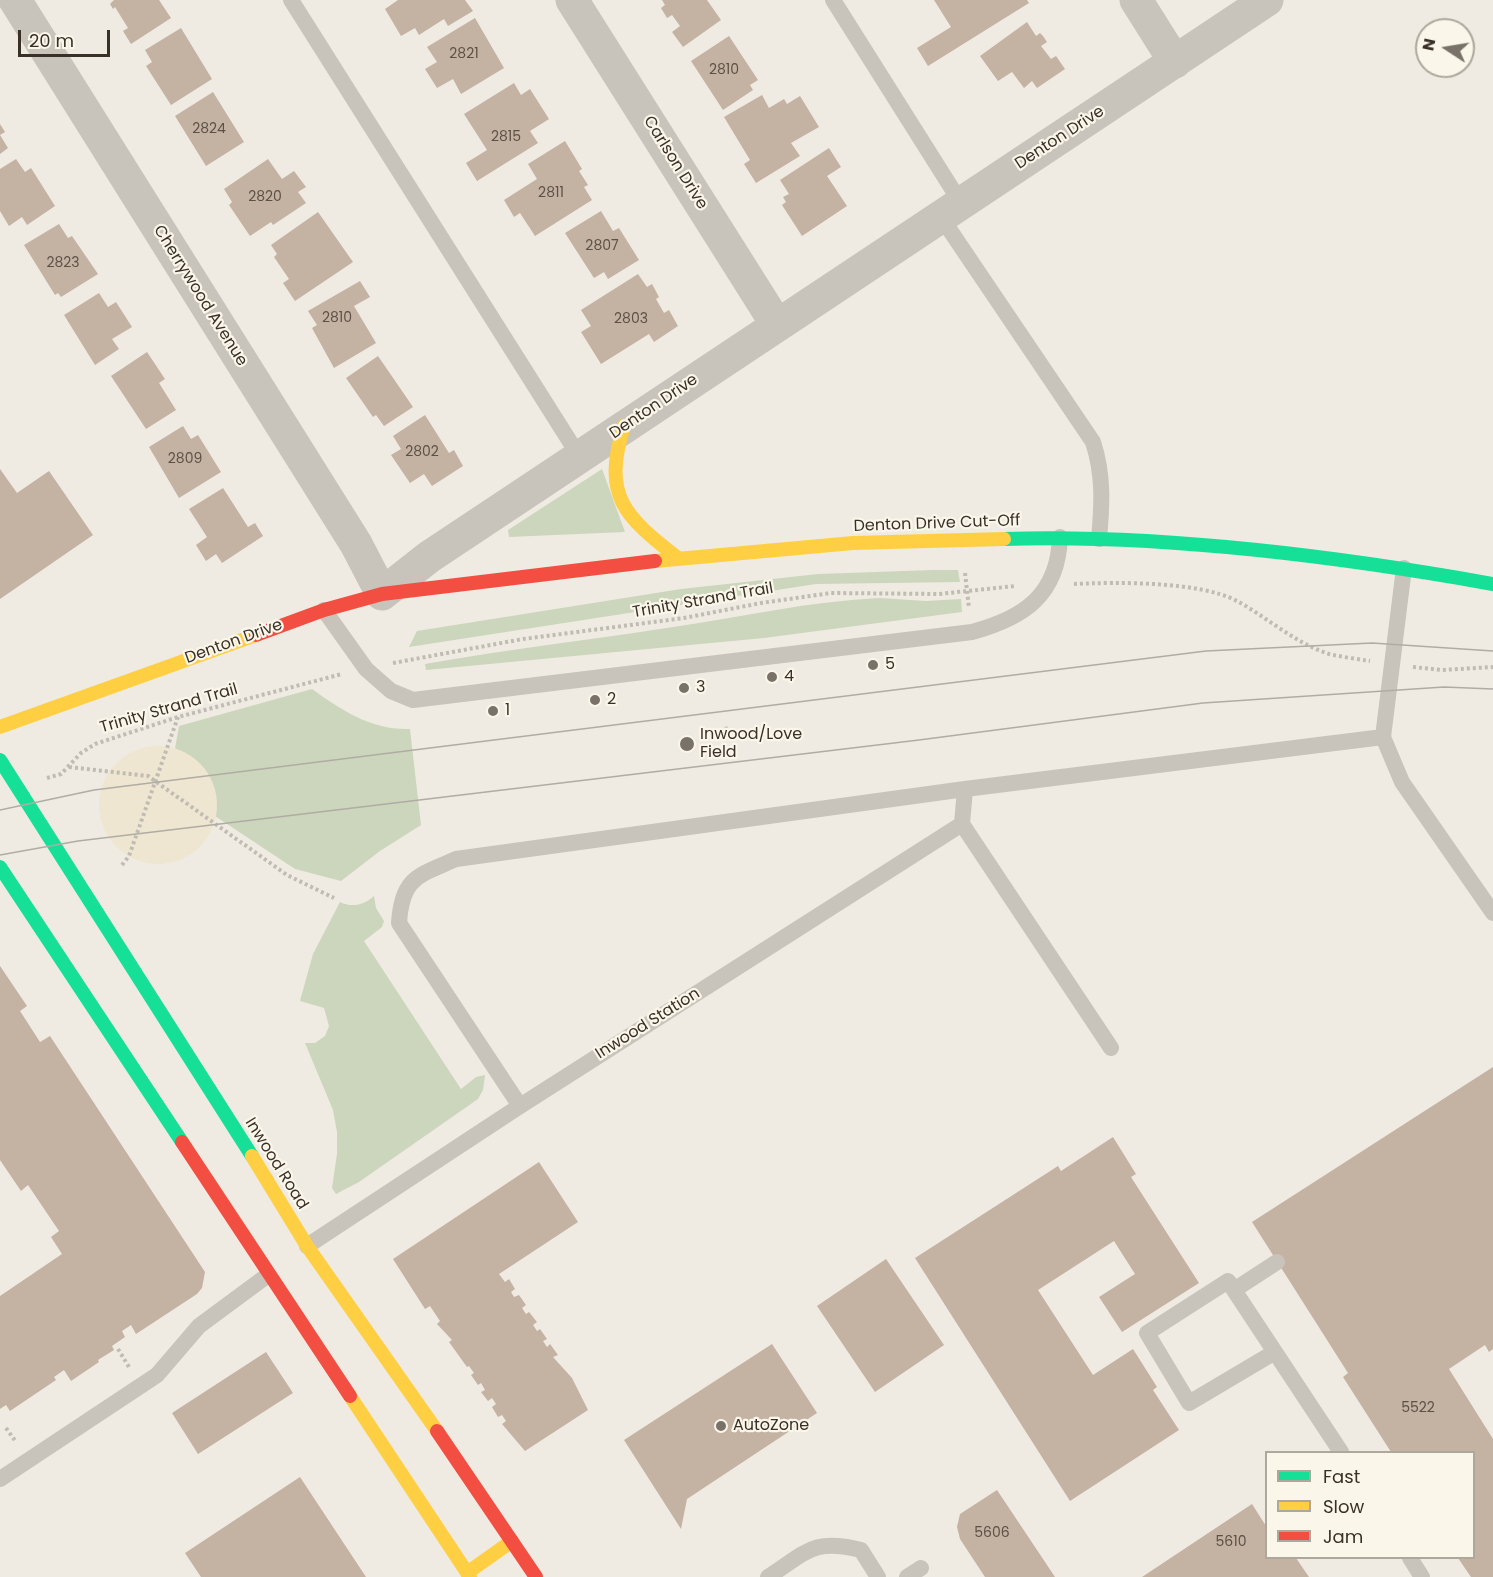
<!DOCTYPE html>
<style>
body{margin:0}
#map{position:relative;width:1493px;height:1577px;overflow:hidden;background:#efebe2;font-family:Poppins,sans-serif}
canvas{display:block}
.legend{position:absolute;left:1265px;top:1451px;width:210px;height:108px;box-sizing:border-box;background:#fbf6ea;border:2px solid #ada79c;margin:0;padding:8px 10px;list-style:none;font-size:18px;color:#393128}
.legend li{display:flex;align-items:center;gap:12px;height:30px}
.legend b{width:30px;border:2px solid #ada79c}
.north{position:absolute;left:1415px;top:18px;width:60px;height:60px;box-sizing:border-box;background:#fbf6ea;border:2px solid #ada79c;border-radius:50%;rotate:282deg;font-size:16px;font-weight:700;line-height:24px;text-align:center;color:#393128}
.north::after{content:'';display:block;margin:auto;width:21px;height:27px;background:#797269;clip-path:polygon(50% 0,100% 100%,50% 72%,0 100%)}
.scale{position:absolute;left:18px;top:30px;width:92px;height:27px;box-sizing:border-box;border:3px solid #393128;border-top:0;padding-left:8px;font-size:18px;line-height:21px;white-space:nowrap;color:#393128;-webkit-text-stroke:4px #fbf6ea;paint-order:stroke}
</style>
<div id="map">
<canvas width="1493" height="1577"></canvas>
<ul class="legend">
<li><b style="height:8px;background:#16e098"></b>Fast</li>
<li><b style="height:8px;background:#ffcf43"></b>Slow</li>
<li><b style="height:8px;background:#f24e42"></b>Jam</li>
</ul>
<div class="north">N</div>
<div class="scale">20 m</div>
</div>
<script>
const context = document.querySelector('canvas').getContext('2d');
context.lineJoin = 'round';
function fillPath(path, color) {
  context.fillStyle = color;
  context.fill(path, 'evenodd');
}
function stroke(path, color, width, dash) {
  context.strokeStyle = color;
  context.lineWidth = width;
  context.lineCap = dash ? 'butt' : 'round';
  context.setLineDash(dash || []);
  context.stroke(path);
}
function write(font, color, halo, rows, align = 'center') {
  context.font = font + ' Poppins,sans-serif';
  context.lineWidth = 4.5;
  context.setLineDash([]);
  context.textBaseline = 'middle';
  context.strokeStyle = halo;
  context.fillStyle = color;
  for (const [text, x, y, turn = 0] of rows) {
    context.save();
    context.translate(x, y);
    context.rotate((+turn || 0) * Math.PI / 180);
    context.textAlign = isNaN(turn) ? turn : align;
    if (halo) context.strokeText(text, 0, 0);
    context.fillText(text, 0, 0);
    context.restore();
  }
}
fillPath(new Path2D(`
 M602,469L625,532L509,537L508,530Z
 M933,570H958L960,582L816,584L409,647L417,631L681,589L818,574Z
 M880,598L926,601L961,599L962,612L764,638L426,670L425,664C508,649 590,640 673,627C742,617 810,601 880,598Z
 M312,689C343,711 371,730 410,729L421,825L380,851L341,881L295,869L215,816V791L175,748L179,726Z
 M374,896L376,908L384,921L382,927L364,941L461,1089L476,1077L485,1075L483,1090L478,1099L359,1182L336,1194L332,1188L337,1154V1132L333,1110L305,1043H315L325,1036L329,1026L324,1008L300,1001L313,954L340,902C352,908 364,905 374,896Z`), '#ccd6bc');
fillPath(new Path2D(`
 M99 805a59 59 0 1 1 118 0a59 59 0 1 1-118 0Z`), '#eee6d1');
fillPath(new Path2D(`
 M114,0H159L171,18L131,44L123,31L128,28L115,7L113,9L110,4Z
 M398,0H465L473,11L448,26L444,19L419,35L415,28L401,36L385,9Z
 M662,0H707L721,20L683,47L672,32L680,26L672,15L667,18L661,8L665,5Z
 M934,0H1027L1029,3L928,66L917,48L951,27Z
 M475,18L504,68L461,94L453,79L437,88L425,69L437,62L427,47Z
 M1027,22L1036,36L1040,33L1043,36L1047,42L1041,46L1051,59L1056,56L1065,69L1037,88L1032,81L1024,88L1012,72L998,81L980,56Z
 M181,28L212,79L171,105L146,66L152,62L145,50Z
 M729,36L758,80L750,85L753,90L723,110L691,61Z
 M514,83L521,95L530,89L549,119L530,131L538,143L477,181L466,163L487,150L464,114Z
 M213,92L244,142L206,166L175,116Z
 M762,95L769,108L784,99L787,104L800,96L819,127L791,143L800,156L756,183L744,164L750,160L724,117Z
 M0,124L5,132L0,135L8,148L0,154Z
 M565,141L582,169L579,171L588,185L584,187L592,200L535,236L520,213L514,217L504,200L537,179L528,164Z
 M829,148L841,167L827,176L847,206L802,236L782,205L786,202L783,197L789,194L780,180Z
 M16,159L25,172L31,168L55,206L27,225L22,217L9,226L0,211V169Z
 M268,159L282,179L294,171L306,187L298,192L306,203L273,225L271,222L250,236L229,205L232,202L224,189Z
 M601,211L613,231L619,228L639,260L608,279L604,272L594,278L565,233Z
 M318,212L353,262L295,301L283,283L289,279L274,257L277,254L271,245Z
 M59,224L68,238L72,236L98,274L61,297L58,293L55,295L24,245Z
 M638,274L647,287L652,284L659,297L656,299L664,313L669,310L678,326L654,342L649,334L601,364L581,332L591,326L581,310Z
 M360,281L370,297L354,306L376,343L334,368L312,328L317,325L308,311Z
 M99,293L108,307L116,302L132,327L112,339L119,349L95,365L64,315Z
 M147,352L165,379L159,383L176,410L146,429L111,376Z
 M378,356L413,407L384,426L376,415L373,417L346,378Z
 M425,415L449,453L454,450L463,466L432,486L424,474L410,483L391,455L401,449L393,436Z
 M183,426L191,439L198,435L221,472L179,498L149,447Z
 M0,469L17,493L49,471L93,535L0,599Z
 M223,488L248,527L255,523L263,536L222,563L216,554L206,561L196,545L207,537L189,509Z
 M0,966L27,1006L20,1011L40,1042L50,1036L205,1272L202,1288L197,1294L136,1334L131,1325L122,1331L125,1337L112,1346L114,1350L98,1360L99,1362L71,1381L64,1370L54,1377L56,1380L10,1411L6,1405L0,1409V1296L62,1254L51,1237L59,1231L28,1185L21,1191L0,1160Z
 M1493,1067V1349L1489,1352L1485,1345L1449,1369L1493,1439V1577H1471L1458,1558H1474V1452H1391L1343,1377L1348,1373L1252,1222Z
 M1113,1137L1136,1174L1131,1177L1199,1283L1122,1332L1099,1297L1135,1274L1114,1241L1038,1290L1093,1375L1133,1349L1157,1387L1153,1390L1179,1430L1070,1501L915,1258L1058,1166L1061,1171Z
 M539,1162L578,1222L499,1274L505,1282L509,1279L515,1289L511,1292L514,1297L519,1295L526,1305L522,1308L526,1314L529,1312L537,1322L533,1325L537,1331L540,1329L547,1339L543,1341L547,1347L550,1344L558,1355L553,1357L572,1378L588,1410L525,1451L502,1424L506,1421L502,1415L498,1417L492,1407L496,1404L492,1398L488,1401L481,1392L485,1390L481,1383L478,1385L471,1375L474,1373L469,1366L467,1367L449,1342L452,1340L437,1324L440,1321L430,1306L425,1309L393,1259Z
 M886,1259L944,1345L875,1392L817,1306Z
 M772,1344L817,1413L687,1499L681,1529L624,1440Z
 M266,1352L293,1393L198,1454L172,1413Z
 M300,1477L366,1577H201L185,1553Z
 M997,1490L1055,1577H985L960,1539L957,1527L960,1514Z
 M1252,1504L1266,1526V1558H1296L1309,1577H1142Z`), '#c4b2a3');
stroke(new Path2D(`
 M965,573L969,608
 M1074,584C1117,582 1199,581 1237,601C1268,618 1295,643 1329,654C1342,657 1357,659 1370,661
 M393,663L523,639L684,618L761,603L831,593L939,594L1015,586
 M1413,667L1442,670L1493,667
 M725,729L729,728
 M69,767L148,776L287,875L334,898
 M47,778L61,774L81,753L95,744L178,717L342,674
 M122,865L129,856L178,717
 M118,1349L129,1367
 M6,1428L16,1442`), '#c1bcb3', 4, [3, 3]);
stroke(new Path2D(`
 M291,0L579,456
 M833,0L961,203
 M941,217L1093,442C1104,476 1102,505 1099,539
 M1404,568L1383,737L1402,782L1493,913
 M324,610L366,669L391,691L413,700L972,632C1024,618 1058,595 1060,537
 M962,824L1111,1048
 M520,1106L399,923C402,877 418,876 456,859L965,789L1383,737
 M307,1246L520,1106L962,824L965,789
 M1234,1290L1277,1262
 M1275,1352L1189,1403L1147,1333L1228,1281L1341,1452
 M0,1479L157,1375L199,1326L268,1275
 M1410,1558L1422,1577
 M768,1577C807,1552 813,1538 861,1550L878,1577
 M907,1577L921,1568`), '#c8c3bb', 16);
stroke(new Path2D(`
 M15,0L356,544L382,594L429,557L1267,0
 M572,0L777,325
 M1136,0L1175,62`), '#c8c3bb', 33);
stroke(new Path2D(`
 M1004,539C1164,534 1336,556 1493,584
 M0,760L252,1156
 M0,867L182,1142`), '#16e098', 14);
stroke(new Path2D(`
 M624,426C602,496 624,516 678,558
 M655,561L853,543L1004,539
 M0,727L256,635
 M252,1156L307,1246L437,1431
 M350,1396L470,1577
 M467,1573L512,1541`), '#ffcf43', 14);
stroke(new Path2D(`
 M256,635L324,610L382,594L655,561
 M182,1142L350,1396
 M437,1431L536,1577`), '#f24e42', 14);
stroke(new Path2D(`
 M0,810L94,790L1206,651L1372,643L1493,651
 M0,855L78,841L919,740L1203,703L1444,687L1493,689`), '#b0aca5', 1.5);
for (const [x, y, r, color] of [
 [873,665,6,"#797269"],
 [772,677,6,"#797269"],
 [684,688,6,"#797269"],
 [595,700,6,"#797269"],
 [493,711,6,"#797269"],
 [687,744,8,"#797269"],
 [721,1426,6,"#797269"]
]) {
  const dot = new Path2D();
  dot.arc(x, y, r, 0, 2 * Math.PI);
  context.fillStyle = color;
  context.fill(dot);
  stroke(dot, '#fbf6ea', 2);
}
write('14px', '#5c5147', null, [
 ["2821",464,54],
 ["2810",724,70],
 ["2824",209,129],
 ["2815",506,137],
 ["2811",551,193],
 ["2820",265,197],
 ["2807",602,246],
 ["2823",63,263],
 ["2810",337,318],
 ["2803",631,319],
 ["2802",422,452],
 ["2809",185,459],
 ["5522",1418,1408],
 ["5606",992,1533],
 ["5610",1231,1542]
]);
write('16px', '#393128', '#fbf6ea', [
 ["Denton Drive",1060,138,-33],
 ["Carlson Drive",675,163,58],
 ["Cherrywood Avenue",200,296,58],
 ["Denton Drive",654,407,-34],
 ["Denton Drive Cut-Off",937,524,-2],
 ["Trinity Strand Trail",703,601,-10],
 ["Denton Drive",234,642,-20],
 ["Trinity Strand Trail",169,709,-16],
 ["Inwood Station",648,1024,-32],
 ["Inwood Road",276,1164,58]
]);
write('16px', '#393128', '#fbf6ea', [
 ["5",885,665],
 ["4",784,677],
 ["3",696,688],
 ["2",607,700],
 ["1",505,711],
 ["Inwood/Love",700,735],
 ["Field",700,753],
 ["AutoZone",733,1426]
], 'left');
</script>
